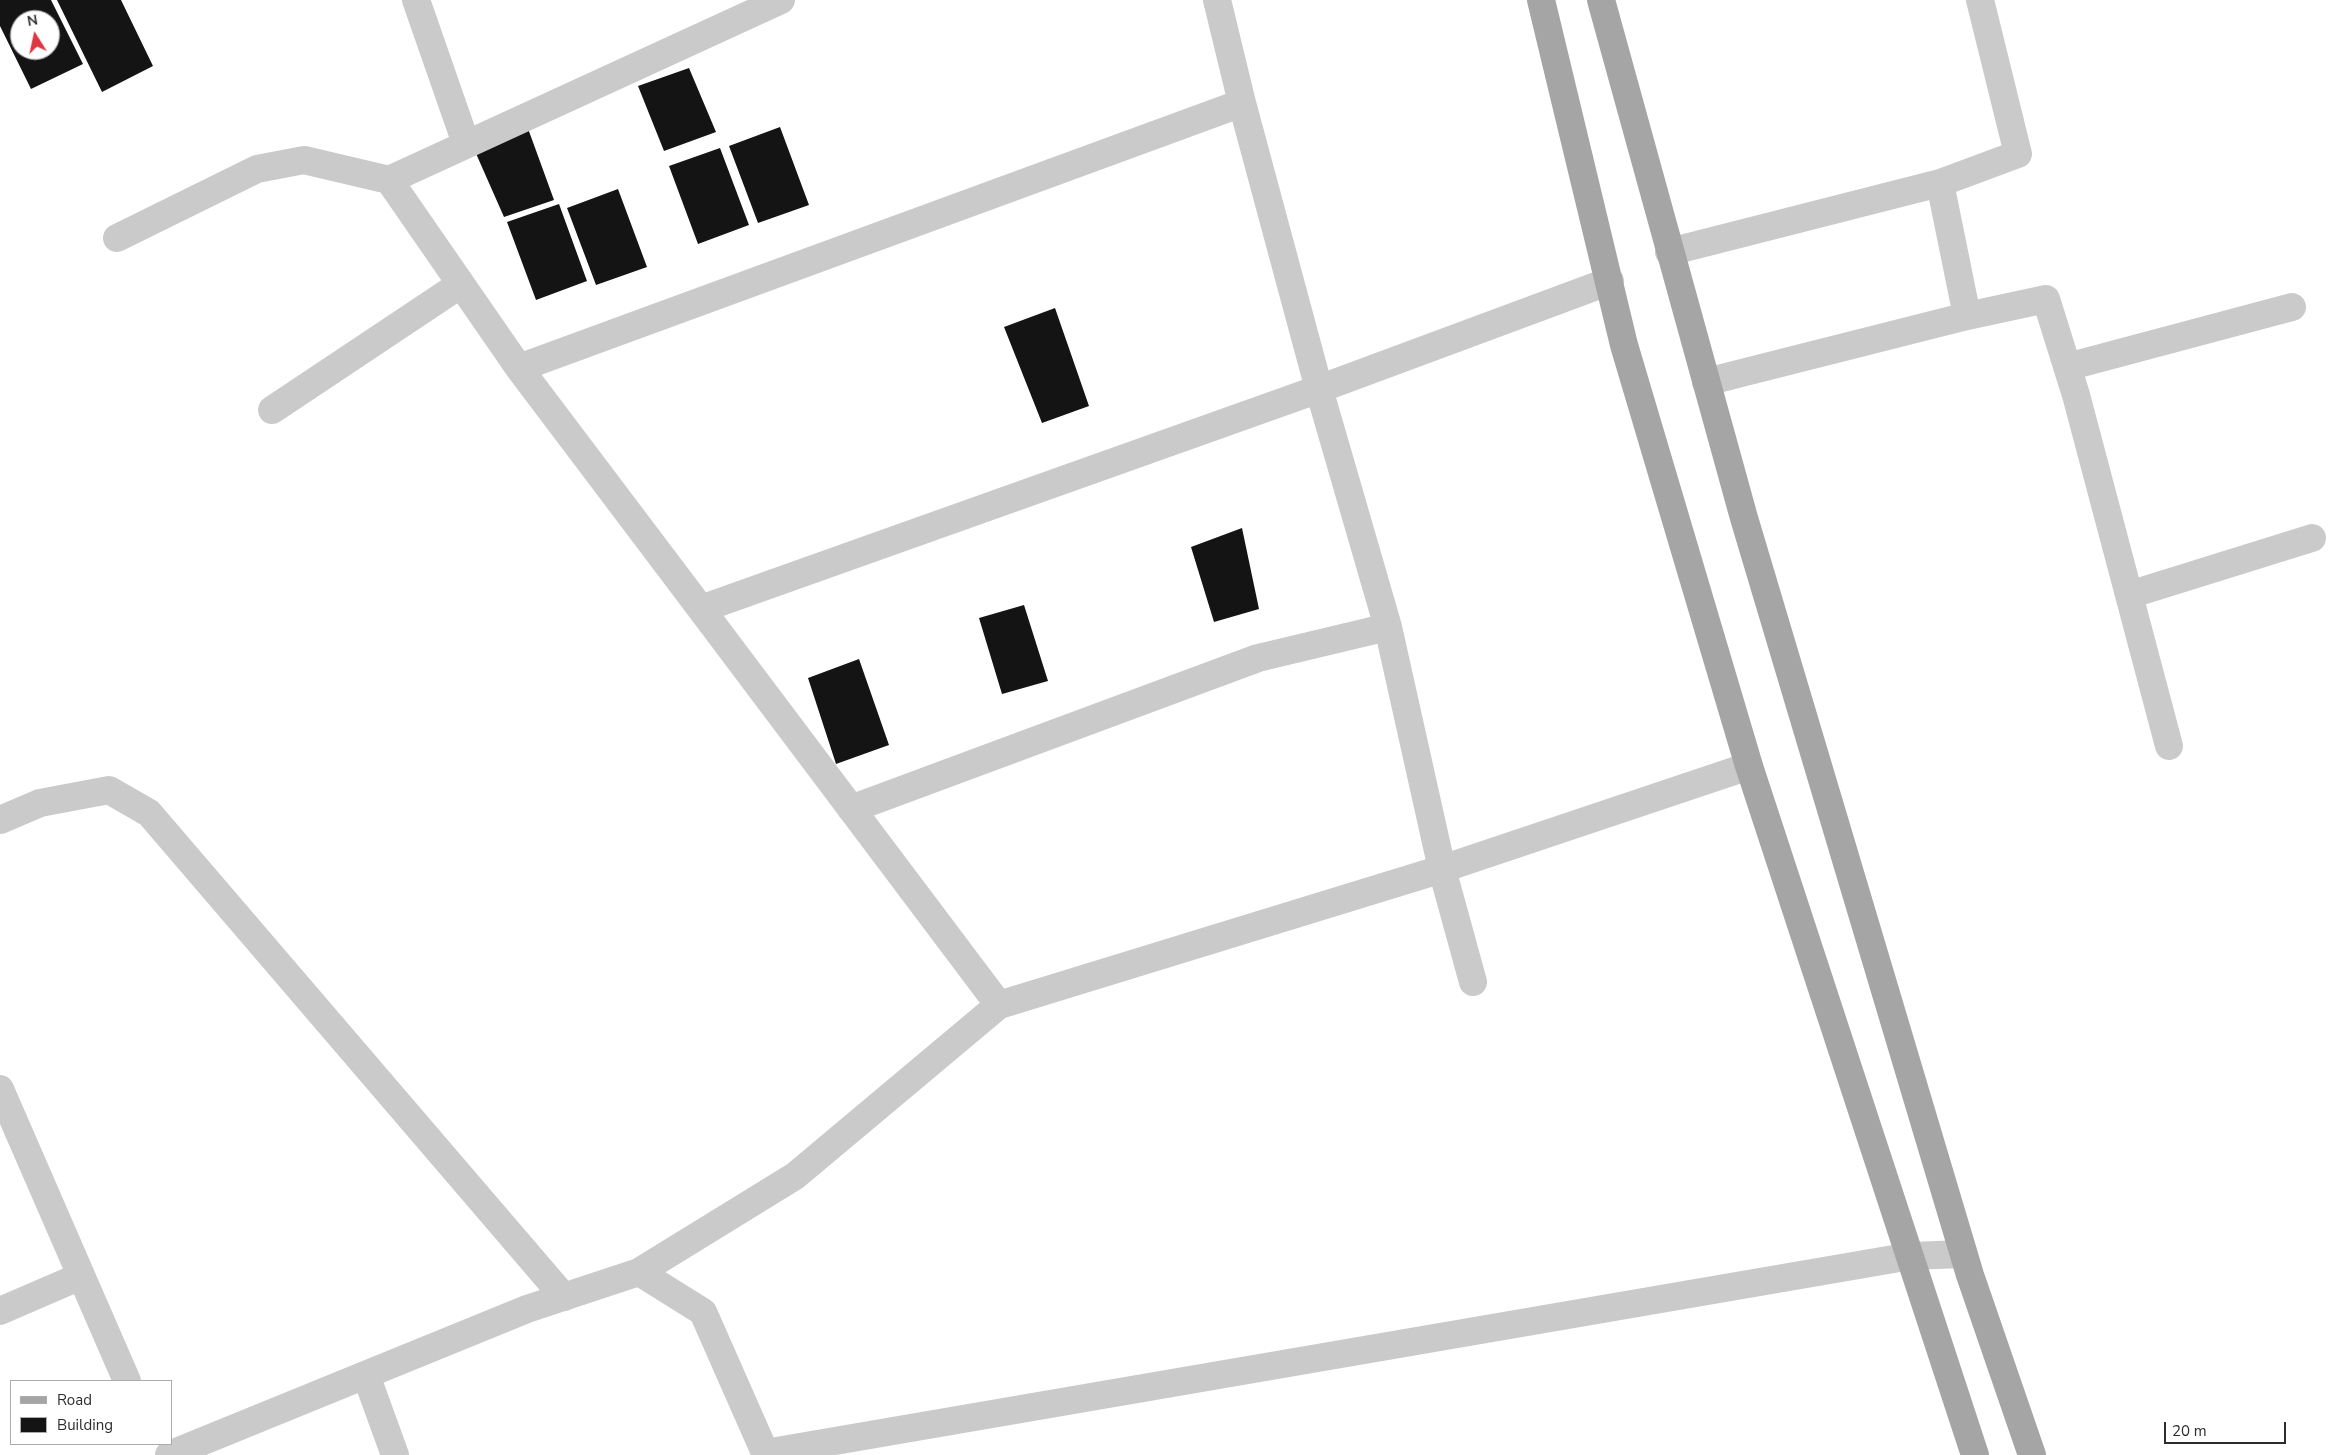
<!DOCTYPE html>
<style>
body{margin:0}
#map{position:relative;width:2336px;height:1455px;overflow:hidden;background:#fff;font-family:"Nunito Sans",sans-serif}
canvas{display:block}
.legend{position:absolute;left:10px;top:1380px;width:162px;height:65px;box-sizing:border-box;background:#fff;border:1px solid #ababab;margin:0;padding:6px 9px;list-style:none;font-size:15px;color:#2d2d2d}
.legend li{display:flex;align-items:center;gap:10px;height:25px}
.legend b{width:25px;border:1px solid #ababab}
.north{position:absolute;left:10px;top:10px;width:50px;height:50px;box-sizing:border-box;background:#fff;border:1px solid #ababab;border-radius:50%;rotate:350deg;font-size:14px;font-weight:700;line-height:20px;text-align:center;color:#2d2d2d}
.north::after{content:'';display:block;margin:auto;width:18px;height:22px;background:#dc3742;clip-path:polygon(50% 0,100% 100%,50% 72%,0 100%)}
.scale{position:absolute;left:2164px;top:1422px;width:122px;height:22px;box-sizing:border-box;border:2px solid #2d2d2d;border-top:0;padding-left:6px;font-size:15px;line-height:18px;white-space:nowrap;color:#2d2d2d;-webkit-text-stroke:4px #fff;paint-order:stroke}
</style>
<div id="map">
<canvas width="2336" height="1455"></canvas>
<ul class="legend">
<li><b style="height:6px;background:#a5a5a5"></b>Road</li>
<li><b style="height:14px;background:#141414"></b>Building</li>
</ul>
<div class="north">N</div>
<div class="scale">20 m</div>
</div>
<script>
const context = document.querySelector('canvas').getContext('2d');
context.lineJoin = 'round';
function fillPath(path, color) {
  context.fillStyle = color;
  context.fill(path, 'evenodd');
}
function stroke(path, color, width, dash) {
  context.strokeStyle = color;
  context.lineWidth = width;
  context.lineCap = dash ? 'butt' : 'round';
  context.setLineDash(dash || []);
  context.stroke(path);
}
fillPath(new Path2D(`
 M0,0H51L83,64L31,89L0,26ZM20,20H50V50H20Z
 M57,0H121L153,66L102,92Z
 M689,68L716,132L664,151L638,86Z
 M526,123L554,200L504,217L474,149Z
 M780,127L809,205L758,223L729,146Z
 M720,148L749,225L698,244L669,166Z
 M618,189L647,267L596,285L567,208Z
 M559,204L587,281L536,300L507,222Z
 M1055,308L1089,406L1042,423L1004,327Z
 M1242,528L1259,609L1214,622L1191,547Z
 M1024,605L1048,681L1002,694L979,618Z
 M859,659L889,745L836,764L808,678Z`), '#141414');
stroke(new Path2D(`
 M416,0L462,132
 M1217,0L1242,103
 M1940,183L1967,316
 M117,238L257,169L304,160L389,180
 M1669,252L1940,183L2018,154L1980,0
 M1610,281L1319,389L701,609L999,1005L1442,869L1749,766
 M2067,367L2292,307
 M519,368L389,180L781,0
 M1706,382L1967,316L2046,299L2076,395L2169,746
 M272,410L461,284
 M2129,595L2312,538
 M701,609L519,368L1242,103L1319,389L1388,627L1442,869L1473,982
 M851,809L1258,658L1388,627
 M0,820L40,803L109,790L149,813L564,1297
 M0,1089L127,1381
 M639,1272L795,1176L999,1005
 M0,1311L81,1276
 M366,1375L395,1455
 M765,1453L1911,1256L1963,1254
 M169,1455L527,1309L639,1272L703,1312L766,1455`), '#cacaca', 28);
stroke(new Path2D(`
 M1541,0L1624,345L1749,766L1975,1455
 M1601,0L1744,518L1970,1275L2032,1455`), '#a5a5a5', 28);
</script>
